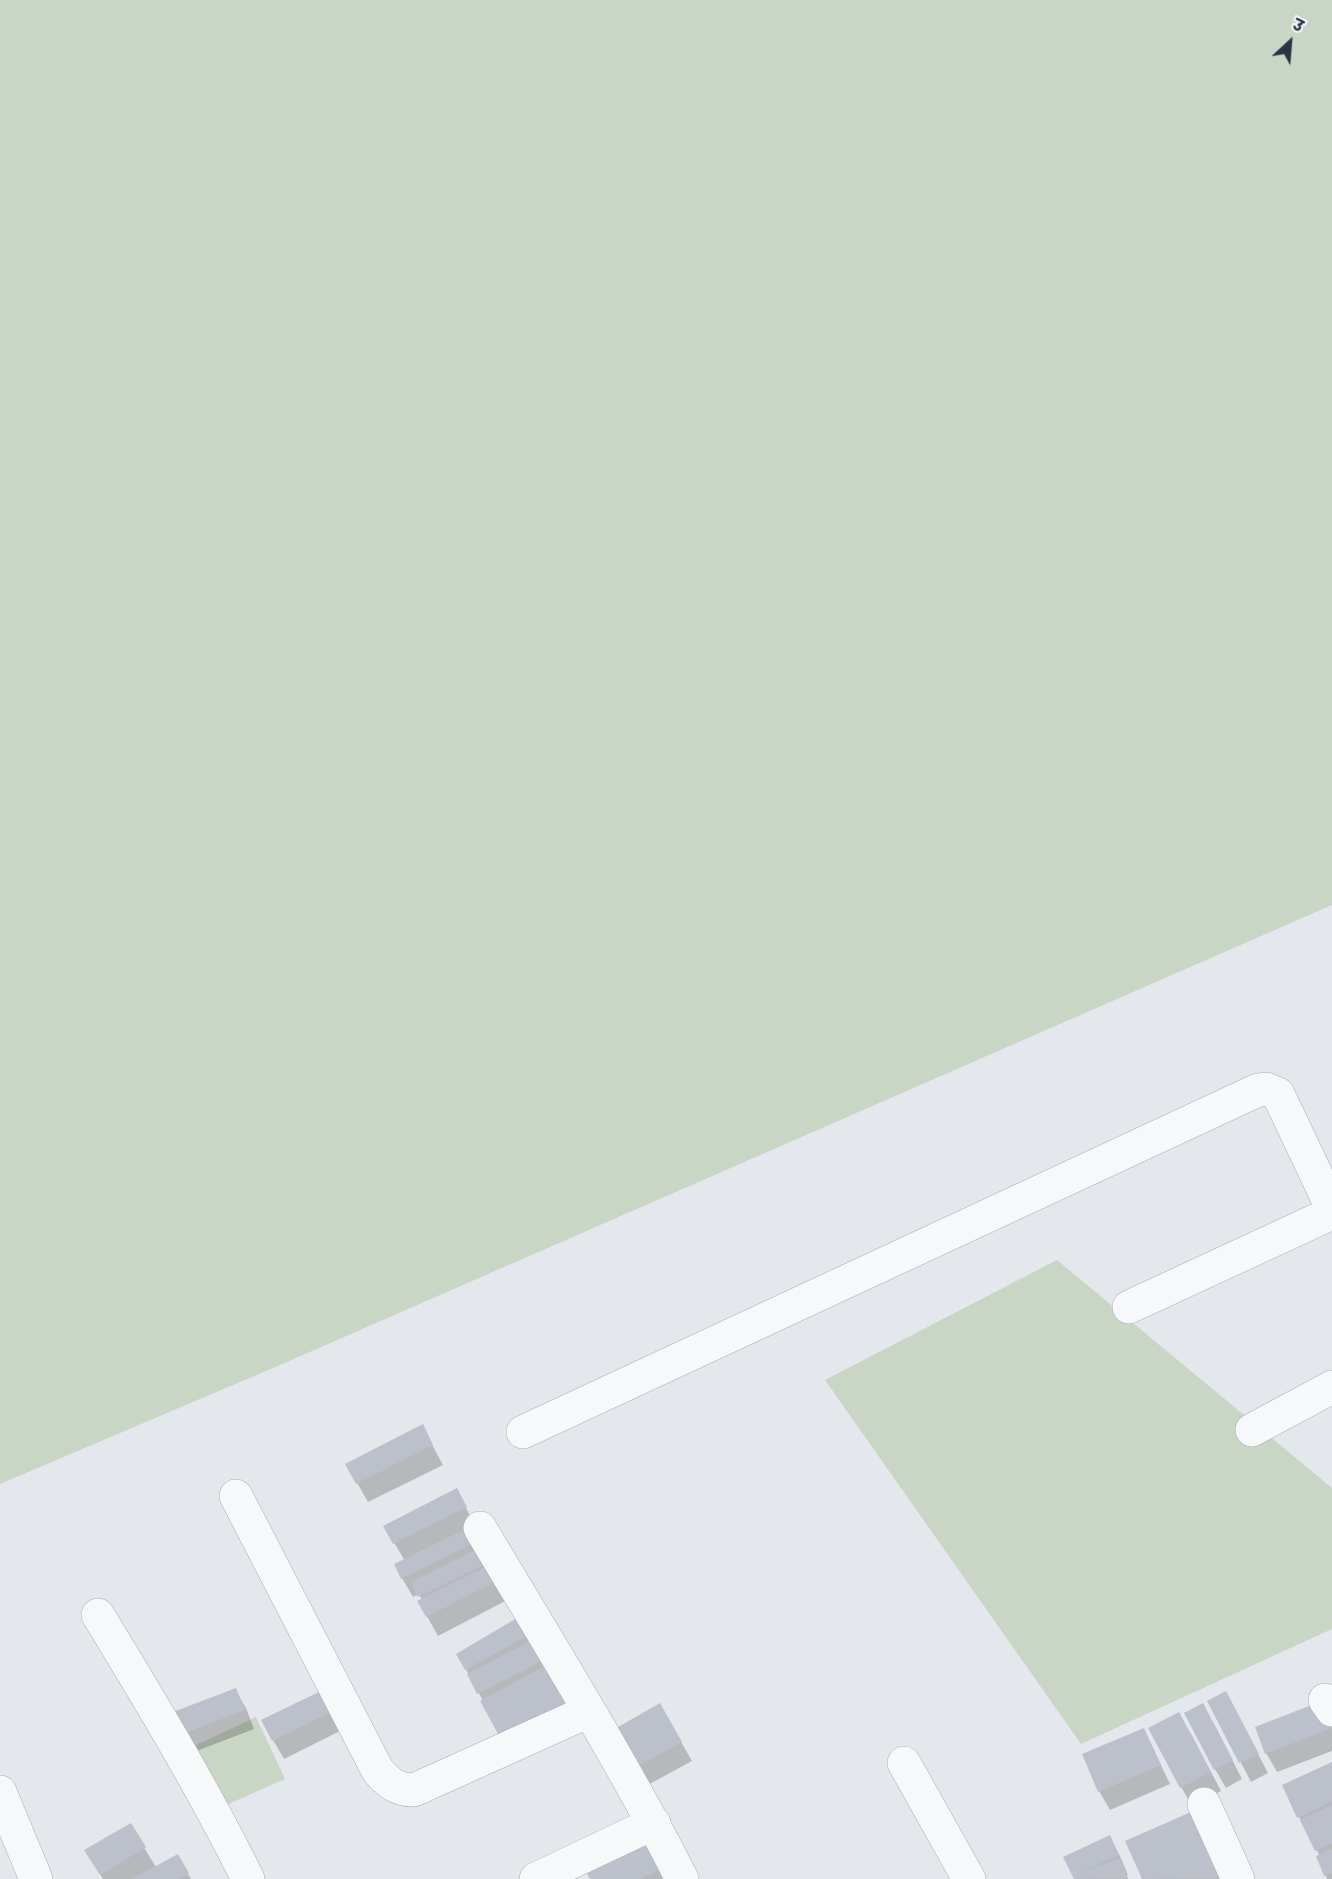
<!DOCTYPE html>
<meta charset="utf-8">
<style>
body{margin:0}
#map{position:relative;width:1332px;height:1879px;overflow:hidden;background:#e4e7ec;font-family:Poppins,"Noto Sans Devanagari",sans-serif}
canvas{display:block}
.north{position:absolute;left:1260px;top:12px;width:60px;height:60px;-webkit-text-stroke:4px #f4f6f9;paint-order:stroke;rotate:26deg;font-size:16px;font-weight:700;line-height:24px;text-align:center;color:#2b3445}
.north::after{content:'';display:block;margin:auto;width:21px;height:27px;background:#2b3445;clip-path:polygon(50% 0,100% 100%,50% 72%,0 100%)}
</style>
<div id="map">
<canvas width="1332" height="1879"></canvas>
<div class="north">उ</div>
</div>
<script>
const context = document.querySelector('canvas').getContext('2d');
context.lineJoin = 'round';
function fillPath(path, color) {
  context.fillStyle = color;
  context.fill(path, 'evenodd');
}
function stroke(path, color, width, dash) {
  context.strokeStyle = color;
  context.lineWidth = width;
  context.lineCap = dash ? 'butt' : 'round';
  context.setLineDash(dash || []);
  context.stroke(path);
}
fillPath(new Path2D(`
 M0,0H1332V905L280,1365L0,1484Z
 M1057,1260L1332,1488V1629L1081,1744L825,1380Z
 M256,1717L285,1779L224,1806L196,1745Z`), '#c9d6c5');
fillPath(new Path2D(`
 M422,1426L443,1465L368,1502L347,1465Z
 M457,1490L511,1598L438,1636L419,1602L422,1600L419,1594L413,1597L402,1578L405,1561L385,1527Z
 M522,1618L562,1683L483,1701L458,1654Z
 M328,1689L348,1727L284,1759L273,1740Z
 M235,1690L246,1708L254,1729L194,1752L183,1733Z
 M1209,1701L1236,1712L1268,1773L1251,1782Z
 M660,1705L692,1761L646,1786L615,1731Z
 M1332,1711V1751L1277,1772L1266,1753Z
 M1214,1724L1242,1779L1226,1788L1215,1769Z
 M1144,1730L1170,1784L1110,1810L1099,1791Z
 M1190,1732L1221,1791L1192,1806L1181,1787Z
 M1332,1763V1879H1327L1320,1856L1299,1817Z
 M130,1825L156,1867L177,1856L191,1879H103L87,1851Z
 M641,1835L666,1879H592Z
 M1109,1837L1120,1856L1128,1875H1127L1128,1879H1075V1877Z
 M1127,1842L1223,1879H1144Z`), '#0003');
fillPath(new Path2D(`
 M423,1424L433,1445L356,1484L345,1464Z
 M457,1488L467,1507L393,1544L383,1526Z
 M472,1526L479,1540L401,1579L394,1564Z
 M485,1545L493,1560L418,1597L411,1582Z
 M493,1563L501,1579L426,1617L417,1601Z
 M522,1615L532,1633L465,1670L456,1654Z
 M538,1637L548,1658L477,1694L467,1674Z
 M552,1662L574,1702L502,1741L480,1701Z
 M329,1687L339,1708L272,1741L261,1720Z
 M236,1688L245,1710L182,1734L173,1712Z
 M1226,1691L1259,1754L1239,1763L1207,1701Z
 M1327,1699L1332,1711V1728L1265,1754L1255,1727Z
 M660,1703L682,1742L634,1768L613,1730Z
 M1203,1703L1233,1760L1214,1770L1184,1713Z
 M1179,1712L1211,1772L1180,1788L1148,1728Z
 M1144,1728L1161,1765L1098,1792L1082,1754Z
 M1332,1762V1801L1297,1818L1282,1785Z
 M1332,1805V1843L1315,1851L1300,1820Z
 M1191,1812L1220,1878L1142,1879L1125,1841Z
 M131,1823L146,1847L100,1875L84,1850Z
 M642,1833L661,1868L640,1879H590L582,1864Z
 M1110,1835L1119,1855L1080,1873L1120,1858L1127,1878L1074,1879L1063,1857Z
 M1332,1849V1873L1324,1876L1316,1856Z
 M178,1854L189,1873L178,1879H132Z`), '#bbc0ca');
const street = new Path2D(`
 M1129,1307L1332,1213
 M1252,1430L1332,1387
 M523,1432L1258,1090L1266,1089L1278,1094L1332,1208
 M236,1496L378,1771C389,1783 397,1790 414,1790L589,1711
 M480,1528C549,1644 621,1759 682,1879
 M98,1615C151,1702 203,1788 248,1879
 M1325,1700L1332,1710
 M904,1763L969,1879
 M0,1792L36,1879
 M1204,1804L1238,1879
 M536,1879L654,1823`);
stroke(street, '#a9aeb7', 34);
stroke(street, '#f7f8fa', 33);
</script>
